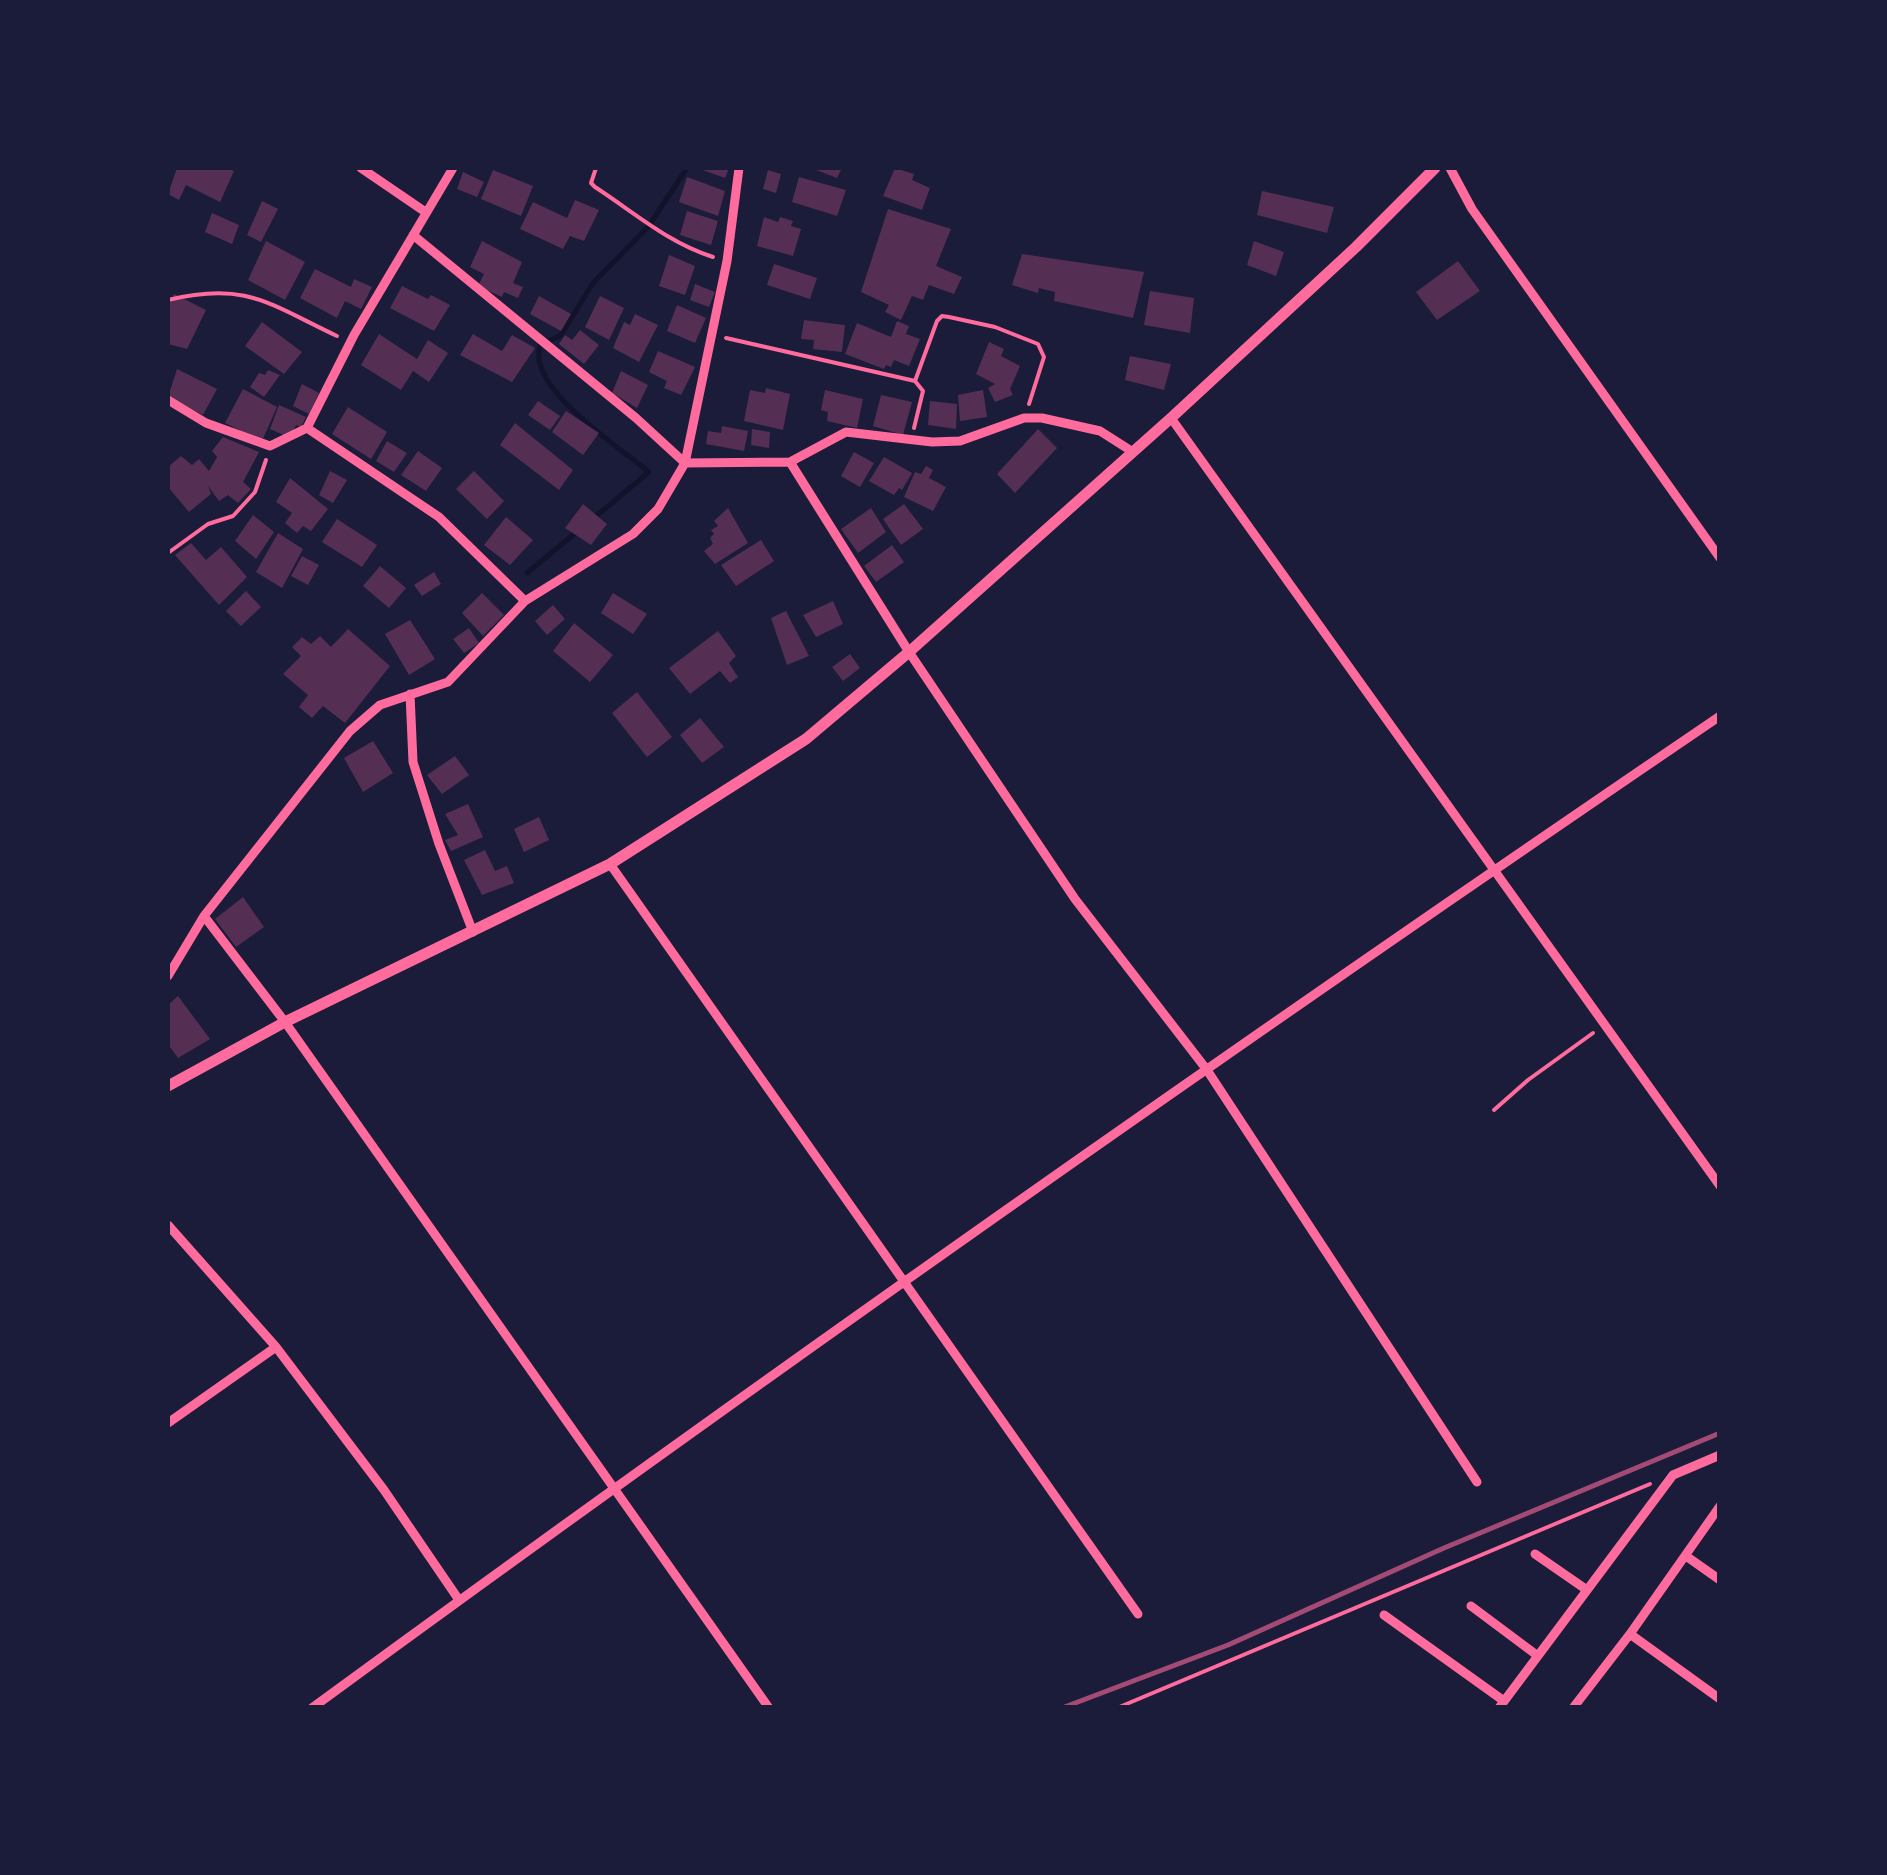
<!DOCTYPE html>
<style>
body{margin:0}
#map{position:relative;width:1887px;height:1875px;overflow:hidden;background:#1b1b3a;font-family:"Open Sans",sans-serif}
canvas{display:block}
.frame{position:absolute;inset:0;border:170px solid #1b1b3a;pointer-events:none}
</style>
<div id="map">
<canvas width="1887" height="1875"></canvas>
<div class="frame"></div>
</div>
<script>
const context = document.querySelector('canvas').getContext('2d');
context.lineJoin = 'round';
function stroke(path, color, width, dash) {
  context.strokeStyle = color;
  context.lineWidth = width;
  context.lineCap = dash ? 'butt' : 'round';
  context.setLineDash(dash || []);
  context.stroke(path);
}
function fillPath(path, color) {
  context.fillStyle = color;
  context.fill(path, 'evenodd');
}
stroke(new Path2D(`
 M595,517L649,472C620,448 526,387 540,346L561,335L593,283L648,227L687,168
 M527,573L579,530`), '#12122b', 5);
fillPath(new Path2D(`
 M177,168H226L234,171L220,202L186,185L179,200L168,194Z
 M697,168H729L725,178Z
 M811,168H842L837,178Z
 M895,168L914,174L912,180L930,188L922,210L883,196Z
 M493,170L533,186L521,216L481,199Z
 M768,170L781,174L776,193L763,189Z
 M463,172L484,182L477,197L457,189Z
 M687,177L725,191L718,216L679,202Z
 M799,177L846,190L837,216L792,202Z
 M1262,191L1334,207L1327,233L1257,215Z
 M575,200L599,210L584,241L570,236L563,249L520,229L533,202L567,218Z
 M262,201L278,209L261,242L247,235Z
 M888,209L951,229L936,266L962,277L954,294L929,285L923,300L912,296L901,320L885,312L889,305L861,292Z
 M687,211L718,221L711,245L680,235Z
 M212,213L239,225L232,244L205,232Z
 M764,217L778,222L780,217L793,221L791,226L801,229L793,256L757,246Z
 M266,241L305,262L285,300L248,280Z
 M482,241L522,262L513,283L523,287L518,298L504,292L502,297L478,286L484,274L470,267Z
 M1254,241L1284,252L1276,276L1247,265Z
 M1022,254L1144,272L1133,318L1054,301L1055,292L1039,288L1038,293L1012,285Z
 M669,255L695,266L685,295L659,286Z
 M1458,261L1480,291L1437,320L1416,292Z
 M774,264L817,278L810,299L767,285Z
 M315,269L351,287L354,279L372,287L361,309L345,301L337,318L300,298Z
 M695,284L715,292L709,307L690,300Z
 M402,286L428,299L431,295L450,305L434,331L390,308Z
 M1150,291L1194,298L1190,333L1144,325Z
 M174,294L206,310L187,349L168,344V308Z
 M539,296L571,314L561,331L530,314Z
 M600,296L624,308L609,340L585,327Z
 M677,305L706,318L695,343L667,331Z
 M635,314L658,325L639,362L613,348L624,322L630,325Z
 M804,320L845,325L842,352L813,349L814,340L801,339Z
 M897,321L909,326L906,334L920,339L909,366L894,360L891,367L886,365L884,369L845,354L857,323L891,337Z
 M262,322L302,352L284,374L245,346Z
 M580,330L599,345L584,364L559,344L565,335L572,340Z
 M379,334L417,359L428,340L448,353L429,382L413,371L401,390L361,365Z
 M473,334L502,351L512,335L535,348L512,382L460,355Z
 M989,342L1004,349L1001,356L1020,366L1010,389L1013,395L995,402L988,388L995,384L976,374Z
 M658,351L695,367L681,395L664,388L667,381L649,372Z
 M1130,356L1171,364L1164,390L1125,380Z
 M177,369L217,389L203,415L168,397Z
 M268,370L280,375L264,397L250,387L259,373L265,375Z
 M621,371L648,385L637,408L612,393Z
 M302,384L319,393L309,414L293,406Z
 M766,388L790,394L783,430L744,421L750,390L765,393Z
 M243,389L277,407L262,441L225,423Z
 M825,390L863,399L857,428L827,421L828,412L821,410Z
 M983,390L987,417L960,421L958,395Z
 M881,395L912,402L903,435L873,426Z
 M538,401L560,416L550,430L528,415Z
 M930,401L957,404L956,429L928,425Z
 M279,405L306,417L301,427L296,425L292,434L286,436L270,429Z
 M348,407L387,432L371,459L332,434Z
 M566,411L599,433L583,455L552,432Z
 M515,423L573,470L559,490L500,445Z
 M722,426L748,431L744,451L706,444L708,431L721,433Z
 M752,429L770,432L769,448L751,445Z
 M1038,429L1057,448L1015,493L997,474Z
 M223,437L259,452L243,482L251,489L238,503L228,495L219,501L208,486L211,494L189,512L168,487V467L181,456L192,465L199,459L209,471L217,457L212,451Z
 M387,441L407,453L394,472L376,461Z
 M418,451L442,468L426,491L401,475Z
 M854,452L874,463L860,487L841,476Z
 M884,457L912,473L902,490L899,488L894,495L869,481Z
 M926,466L933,470L929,478L946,487L933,511L904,497L915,472L921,474Z
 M330,471L347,480L333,503L319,495Z
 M474,471L504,501L487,519L456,489Z
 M290,478L328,509L311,531L303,526L297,533L285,523L292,513L276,502Z
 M583,504L607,524L591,545L565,528Z
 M904,504L923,529L901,545L883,519Z
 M728,508L748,543L715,564L704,551L713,544L710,538L714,534L711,530L718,526L714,521Z
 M871,508L886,532L858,553L841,529Z
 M253,515L274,532L256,559L235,541Z
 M506,517L533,540L510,565L484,545Z
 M337,519L377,545L362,567L322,542Z
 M278,533L303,549L282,588L256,572Z
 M761,540L774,561L736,586L721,565Z
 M191,543L206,560L221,547L247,577L219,605L175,555Z
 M892,545L904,562L876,582L864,566Z
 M302,556L319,565L308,585L291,576Z
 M380,566L406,588L389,608L363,586Z
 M434,572L441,584L422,596L414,585Z
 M246,591L261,607L241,626L226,611Z
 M482,593L504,615L483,636L462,613Z
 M613,593L647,614L633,634L601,613Z
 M833,601L843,624L816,637L803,615Z
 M553,605L565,619L547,635L535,621Z
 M786,611L809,656L787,665L771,618Z
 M410,620L435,659L409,675L385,634Z
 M574,623L613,655L590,682L553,651Z
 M469,628L479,643L464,653L453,639Z
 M348,629L390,666L345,723L323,706L312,718L299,707L308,695L283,674L301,656L292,647L302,637L311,644L320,636L331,647Z
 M718,631L736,656L729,663L738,677L730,683L720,671L690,694L669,668Z
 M850,654L860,668L843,681L832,667Z
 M637,692L672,737L647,757L612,713Z
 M700,718L724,747L702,763L680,735Z
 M373,741L393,773L363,792L344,758Z
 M455,756L469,775L442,794L427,775Z
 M468,804L483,837L451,851L445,840L458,835L445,814Z
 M539,817L549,840L524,852L514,829Z
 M485,850L495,871L507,866L514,883L482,895L464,860Z
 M243,897L264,927L236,947L215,919Z
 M178,996L210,1039L178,1058L168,1044V1005Z`), '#542f53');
stroke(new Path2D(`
 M596,168L591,183L595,187C635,213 667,242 713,257
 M168,300C246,281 269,304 337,336
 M726,338L915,381L923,391L914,428
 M915,381L937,321L942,316L949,317L995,327L1038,344L1044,357L1029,404
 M168,553L208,524L233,516L255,492L266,460
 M1494,1110L1528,1080L1593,1033
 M1117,1708L1650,1484`), '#ff6b9d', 4);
stroke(new Path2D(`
 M361,168L424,211
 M739,168L727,261L685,463L658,509L633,534L525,601L448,682L380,705L350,731L204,916L285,1022L769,1708
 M1450,168L1472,209L1720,558
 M413,235L636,418L685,463L790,462L846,432L932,442L960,441L1024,418H1042L1100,431L1133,452
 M168,400L206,423L270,446L307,428L354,335L453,168
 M1171,418L1720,1186
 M307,428L439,517L525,601
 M790,462L909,652L1075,899L1207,1070L1477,1482
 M410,694L413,762L439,844L473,932
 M610,864L1138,1614
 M168,976L204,916
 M168,1225L276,1347L384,1490L459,1600
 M168,1423L276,1347
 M1535,1554L1587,1590
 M1686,1556L1720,1580
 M1471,1606L1538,1656
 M1384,1615L1504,1701
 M1630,1634L1720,1699
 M312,1708C775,1369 1245,1039 1720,716
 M1499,1708L1673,1475L1720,1455
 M1573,1708L1630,1634L1720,1506`), '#ff6b9d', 9);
stroke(new Path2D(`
 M168,1086L285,1022L610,864L806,739L909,652L1171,418L1356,247L1435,168`), '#ff6b9d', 11);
stroke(new Path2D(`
 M1062,1708L1228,1645L1444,1548L1720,1433`), '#a44b75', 5);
</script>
